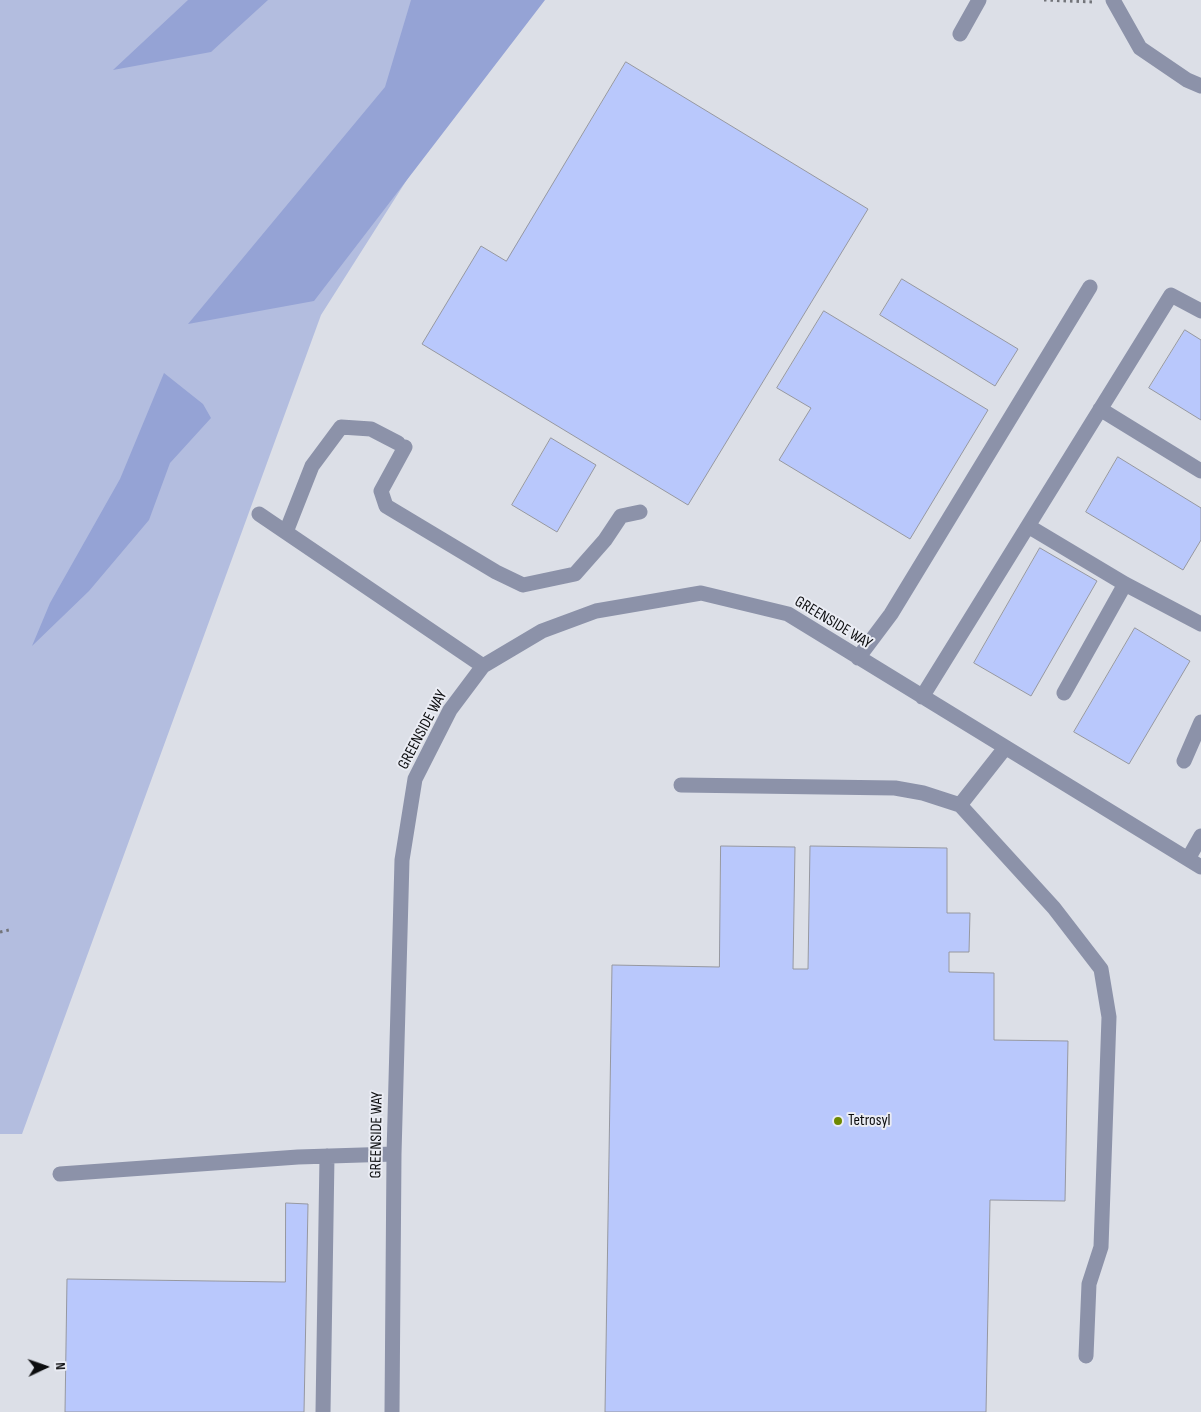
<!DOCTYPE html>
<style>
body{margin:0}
#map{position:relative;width:1201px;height:1412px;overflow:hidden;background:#dcdfe7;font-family:"Sofia Sans Condensed",sans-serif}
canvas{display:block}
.north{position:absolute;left:20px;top:1342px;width:50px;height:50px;-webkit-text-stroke:4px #eaecf4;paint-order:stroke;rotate:87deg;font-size:14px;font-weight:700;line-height:20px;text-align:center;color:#0c0d0f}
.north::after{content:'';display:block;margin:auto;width:18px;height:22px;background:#0c0d0f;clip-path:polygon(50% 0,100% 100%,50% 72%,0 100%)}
</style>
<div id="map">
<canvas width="1201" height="1412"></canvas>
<div class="north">N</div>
</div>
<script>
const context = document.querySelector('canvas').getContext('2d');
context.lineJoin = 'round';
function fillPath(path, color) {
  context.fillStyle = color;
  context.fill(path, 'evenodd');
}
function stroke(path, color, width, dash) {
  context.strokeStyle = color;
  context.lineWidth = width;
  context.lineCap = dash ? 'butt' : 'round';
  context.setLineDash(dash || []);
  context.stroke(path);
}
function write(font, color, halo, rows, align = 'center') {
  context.font = font + ' "Sofia Sans Condensed",sans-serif';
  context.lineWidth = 4;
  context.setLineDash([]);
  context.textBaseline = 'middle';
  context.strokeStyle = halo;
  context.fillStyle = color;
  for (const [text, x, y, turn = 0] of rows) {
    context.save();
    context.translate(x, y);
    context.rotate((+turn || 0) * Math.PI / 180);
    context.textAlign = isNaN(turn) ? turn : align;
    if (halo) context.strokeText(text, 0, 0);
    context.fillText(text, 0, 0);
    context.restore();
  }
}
fillPath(new Path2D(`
 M0,0H521L321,315L22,1134H0Z`), '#b3bddf');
fillPath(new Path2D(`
 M188,0H268L211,52L113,70Z
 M411,0H545L314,301L188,324L385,87Z
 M164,373L203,404L211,418L170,463L149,520L89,591L32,646L50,603L120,479Z`), '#95a3d5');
const building = new Path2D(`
 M626,62L868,209L688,505L422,344L481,246L506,261Z
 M902,279L1018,349L995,386L880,315Z
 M824,311L988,410L910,539L779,460L811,408L777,388Z
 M1185,330L1201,340V420L1149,388Z
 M551,438L596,465L557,532L512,505Z
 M1118,457L1201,508V540L1183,570L1086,512Z
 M1040,548L1097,581L1031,696L974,663Z
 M1135,628L1190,661L1129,764L1074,732Z
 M721,846L795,847L793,969H808L810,846L947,848V913H970L969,952H949V972L994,973V1040L1068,1041L1065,1201L990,1200L986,1412H605L612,965L719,967Z
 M286,1203L308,1204L304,1412H65L67,1279L285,1282Z`);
fillPath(building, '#b9c8fc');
stroke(building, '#9698a0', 1);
stroke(new Path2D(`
 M1044,0L1093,2
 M0,932L9,930`), '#727479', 3, [2.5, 4]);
stroke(new Path2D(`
 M1113,0L1140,48L1187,80L1201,86
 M960,34L979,0
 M1100,409L1201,471
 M405,447L381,491L386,506L496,572L523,585L575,574L605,540L621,516L640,512
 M259,514L483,666
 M1028,526L1125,584L1201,624
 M286,532L312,466L341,427L371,429L398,443
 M858,658L891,614L1090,287
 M1064,693L1125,584
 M922,697L1171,295L1201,311
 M1184,761L1201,722
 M681,785L895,788L923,793L960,805L1054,908L1101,969L1109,1017L1101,1247L1089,1284L1086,1356
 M960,805L1005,748
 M1188,859L1201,836
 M60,1174L298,1157L394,1154
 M323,1412L327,1156
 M392,1412L394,1154L402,860L415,779L450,710L483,666L542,631L596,611L701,593L788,614L1201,867`), '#8c92a9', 15);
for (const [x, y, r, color] of [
 [838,1121,5,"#6e8900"]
]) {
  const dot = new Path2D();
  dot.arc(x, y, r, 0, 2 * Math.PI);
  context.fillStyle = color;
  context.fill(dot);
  stroke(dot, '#eaecf4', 2);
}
write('16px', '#0c0d0f', '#eaecf4', [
 ["GREENSIDE WAY",833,623,31],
 ["GREENSIDE WAY",423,730,-62],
 ["GREENSIDE WAY",377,1135,-89]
]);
write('16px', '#0c0d0f', '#eaecf4', [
 ["Tetrosyl",848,1121]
], 'left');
</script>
